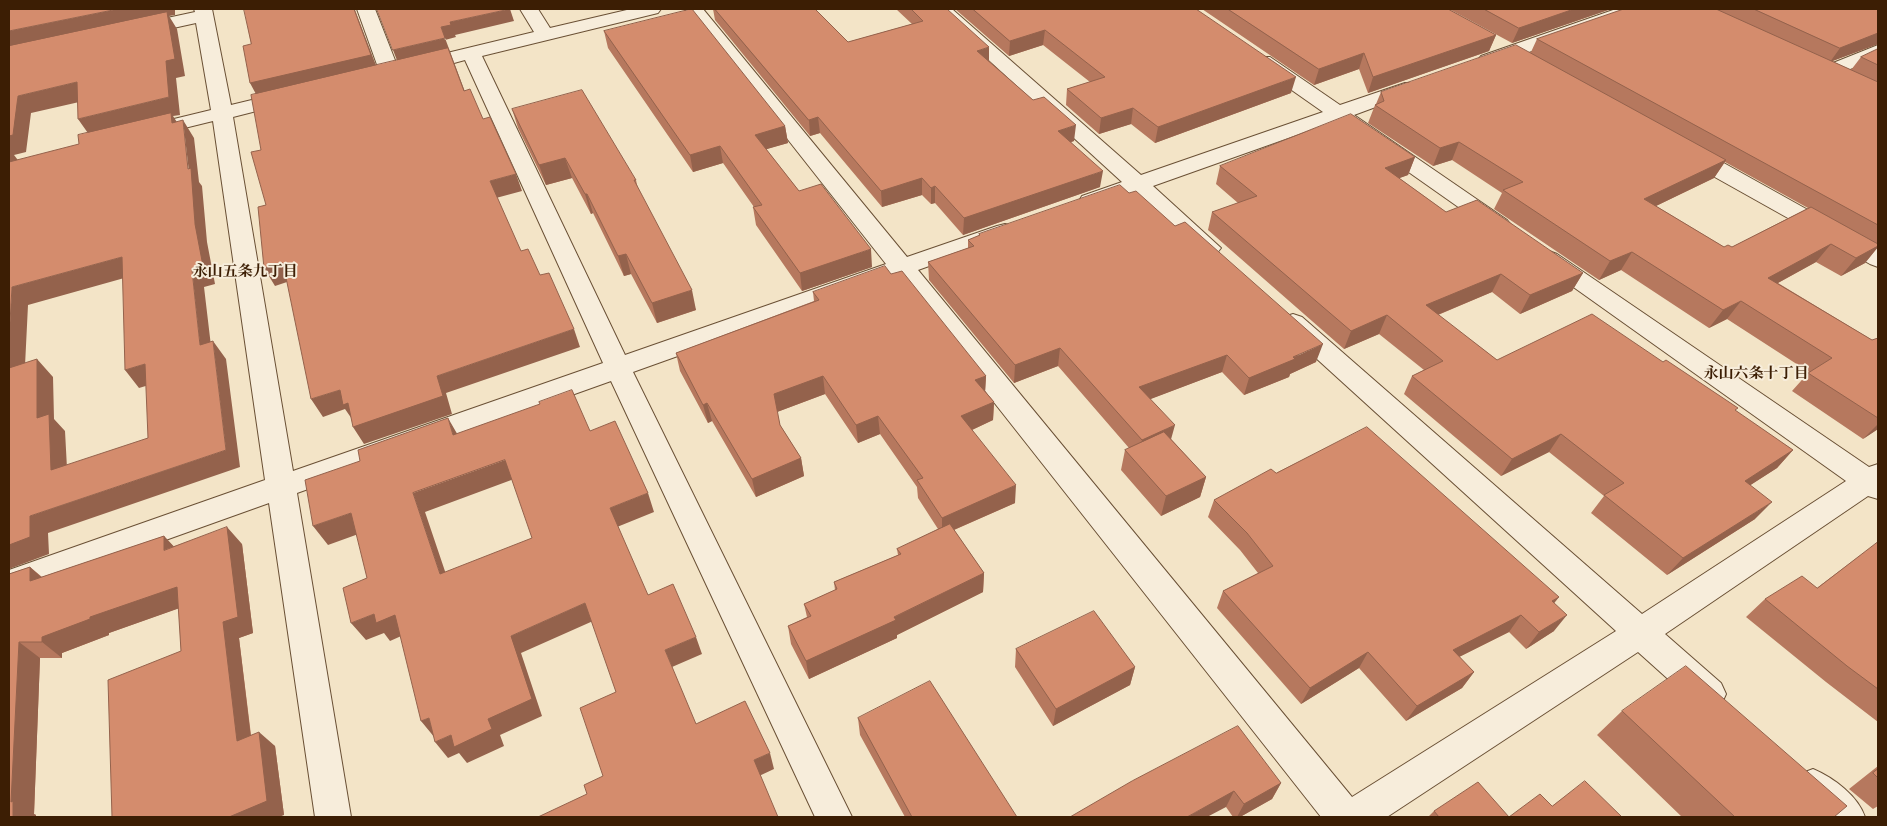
<!DOCTYPE html>
<meta charset="utf-8">
<style>
body{margin:0}
#map{position:relative;width:1887px;height:826px;overflow:hidden;background:#f3e4c7;font-family:"IM FELL French Canon",serif}
canvas{display:block}
.frame{position:absolute;inset:0;border:10px solid #3c1e04;pointer-events:none}
</style>
<div id="map">
<canvas width="1887" height="826"></canvas>
<div class="frame"></div>
</div>
<script>
const context = document.querySelector('canvas').getContext('2d');
context.lineJoin = 'round';
function stroke(path, color, width, dash) {
  context.strokeStyle = color;
  context.lineWidth = width;
  context.lineCap = dash ? 'butt' : 'round';
  context.setLineDash(dash || []);
  context.stroke(path);
}
function fillPath(path, color) {
  context.fillStyle = color;
  context.fill(path, 'evenodd');
}
function write(font, color, halo, rows, align = 'center') {
  context.font = font + ' "IM FELL French Canon","Noto Serif JP",serif';
  context.lineWidth = 4;
  context.setLineDash([]);
  context.textBaseline = 'middle';
  context.strokeStyle = halo;
  context.fillStyle = color;
  for (const [text, x, y, turn = 0] of rows) {
    context.save();
    context.translate(x, y);
    context.rotate((+turn || 0) * Math.PI / 180);
    context.textAlign = isNaN(turn) ? turn : align;
    if (halo) context.strokeText(text, 0, 0);
    context.fillText(text, 0, 0);
    context.restore();
  }
}
const minor = new Path2D(`
 M194,9H212L231,105L289,91L296,93L299,97L296,101L233,117L293,471L603,363L465,60L454,63L447,61L444,57L447,53L534,32L520,9H538L550,28L631,9H661L658,13L482,56L625,355L886,264L685,9H703L907,257L997,226L1005,224L1013,226L1017,231L1013,236L918,270L1352,797L1616,631L1284,329L1280,323L1284,317L1293,314L1302,317L1642,614L1846,481L1541,264L1537,259L1541,254L1549,251L1557,254L1869,467L1878,464V499L1868,496L1665,634L1721,683L1726,694L1721,705L1709,710L1697,705L1638,652L1387,817H1321L896,278L633,372L852,817H815L611,381L297,493L351,817H315L269,503L9,596V570L265,480L213,121L148,137L141,135L138,131L141,127L211,110L196,23L137,36L130,34L128,30L130,26L195,12Z
 M357,9H375L400,73L397,77H383L380,73Z
 M933,9H952L1141,175L1323,112L1256,65L1253,61L1256,57H1270L1340,105L1405,83H1419L1422,87L1419,91L1354,115L1507,220L1511,225L1507,230L1499,232L1491,230L1336,121L1153,186L1221,248L1217,253L1209,256L1201,253L1134,193L1090,208L1082,206L1079,201L1082,196L1122,182Z
 M1616,9H1642L1639,13L1495,64H1481L1478,60L1481,56Z
 M1878,45V58L1830,77L1823,75L1820,71L1823,67Z
 M1687,146L1695,147L1878,249V267L1870,264L1679,157L1676,152L1679,147Z
 M1813,769C1834,778 1858,796 1865,817H1820L1800,800L1795,787L1800,774Z`);
stroke(minor, '#6a5035', 2);
fillPath(minor, '#f7eddb');
fillPath(new Path2D(`
 M713,9H815L848,42L912,24L896,9H947L989,61L1074,141L1071,142L1100,187L963,235L935,203L931,204L922,195L882,207L820,133L810,136L715,20Z
 M955,9H1196L1291,93L1155,143L1131,124L1099,134L1066,105L1067,89L1090,82L1043,45L1009,56Z
 M1202,9H1448L1496,35L1489,51L1368,93L1359,69L1314,85Z
 M1449,9H1611L1512,43Z
 M1624,9H1878V44L1832,61L1851,70L1861,57L1878,49V247L1865,263L1841,276L1816,262L1778,283L1872,340L1878,338V429L1863,439L1792,391L1809,372L1727,319L1709,328L1621,270L1599,280L1494,209L1502,193L1452,160L1433,166L1368,123L1375,105L1376,104L1381,92L1531,52L1537,39ZM1725,162L1808,208L1732,247H1724L1656,206L1714,178Z
 M604,31L785,126L788,143L766,149L799,191L872,267L802,291L756,225L753,207H754L723,163L693,172L608,48Z
 M512,109L636,180L638,189L696,310L657,323L631,274L624,276L593,213L591,214L572,178L546,185L518,128Z
 M1415,157L1408,175L1399,178L1446,212L1583,273L1572,291L1520,314L1492,292L1438,315L1497,360L1663,362L1793,450L1777,468L1750,485L1755,519L1667,575L1591,513L1604,496L1549,452L1501,476L1404,394L1412,376L1424,370L1379,334L1344,349L1208,230L1212,212L1238,203L1216,184L1220,166Z
 M979,234L1316,362L1290,374L1289,377L1244,395L1222,372L1150,399L1171,439L1206,477L1200,497L1161,516L1121,470L1125,450L1129,448L1058,366L1014,383L929,280L928,262L968,248V240L979,236Z
 M891,274L986,376L985,391L994,402L993,420L972,430L1015,503L954,530L984,573L983,592L897,635V638L809,679L791,644L788,626L807,617L804,604L835,590L834,582L898,555L897,549L938,529L918,498L917,487L880,434L858,443L825,394L777,412L780,425L801,458L804,476L756,497L712,421L708,423L680,371L676,353L814,301L813,292Z
 M1276,473L1559,597L1554,603V631L1526,649L1509,632L1459,657L1474,672L1462,688L1406,721L1359,668L1301,704L1217,608L1223,591L1258,573L1240,550L1208,517L1214,500Z
 M164,536L173,546L242,544L253,633L239,638L251,735L275,746L284,815L181,651L179,608L109,633V635L62,653V658H40L34,814L36,815V817H9V574L30,567L42,577Z
 M1878,542V722L1826,682L1746,617L1765,599L1817,588Z
 M1016,649L1135,667L1130,685L1053,726L1015,667Z
 M1622,711L1834,817H1682L1597,735Z
 M858,718L1017,817H905L860,735Z
 M1878,766V806L1873,809L1849,789Z
 M1281,783L1272,799L1240,817H1233L1226,807L1070,817Z
 M1552,806L1622,817H1428L1434,811L1509,817Z`), '#b6785e');
fillPath(new Path2D(`
 M118,9H175V15L169,16L177,29L185,76L176,78L180,115L173,116L182,130L90,136L78,119L169,97L9,51V31Z
 M354,9H356L355,10L377,68L257,96L250,83Z
 M510,9L514,21L455,35L456,37L445,40L441,27L450,22Z
 M1574,9H1611L1512,43L1519,28Z
 M1045,30L1043,45L1009,56L1010,41Z
 M1878,33V44L1830,62L1840,48Z
 M1496,35L1489,51L1368,93L1373,77Z
 M445,38L471,108L398,63L393,50Z
 M989,47V63L977,51Z
 M1364,53L1359,69L1314,85L1319,69Z
 M1296,77L1291,93L1155,143L1158,127Z
 M77,82L88,100L31,113L26,152L14,155L24,168L9,162V136L18,96Z
 M1133,108L1131,124L1099,134L1101,118Z
 M818,117L820,133L810,136L809,120Z
 M183,120L194,138L199,182L202,186L207,242L215,284L204,287L213,363L200,345L192,270L195,224Z
 M1076,125L1074,141L1056,147L1058,131Z
 M785,126L788,143L757,152L755,135Z
 M1459,142L1452,160L1433,166L1440,148Z
 M720,146L723,163L693,172L690,155Z
 M1415,157L1408,175L1378,186L1385,168Z
 M565,158L572,178L546,185L539,165Z
 M1726,160L1714,178L1633,217L1644,199Z
 M1103,171L1100,187L963,235L964,218Z
 M516,174L522,191L496,198L490,181Z
 M922,178V195L882,207L881,191Z
 M935,186V203L931,204V188Z
 M585,194H587L593,213L591,214Z
 M1831,244L1816,262L1754,296L1768,278Z
 M1878,246V247L1865,263L1841,276L1856,258Z
 M871,249L872,267L802,291L800,273Z
 M1632,252L1621,270L1599,280L1610,261Z
 M626,254L631,274L624,276L618,256Z
 M122,257L135,275L28,305L24,386L9,370V340L12,287Z
 M283,263L293,280L275,286L264,268Z
 M1583,273L1572,291L1520,314L1530,295Z
 M1501,274L1492,292L1418,323L1426,305Z
 M692,290L696,310L657,323L652,303Z
 M1741,301L1727,319L1709,328L1723,310Z
 M1387,315L1379,334L1344,349L1351,331Z
 M574,329L580,347L446,393L452,414L364,444L353,427L437,376Z
 M213,341L226,359L240,467L48,533L49,554L9,569V545L30,516L226,450Z
 M1323,344L1316,362L1290,374L1289,377L1244,395L1249,378Z
 M1060,348L1058,366L1014,383L1015,365Z
 M1227,355L1222,372L1135,405L1139,387Z
 M37,359L53,377L54,419L65,431L68,487L51,470L37,418Z
 M145,364L159,382L139,388L125,370Z
 M823,376L825,394L777,412L774,394Z
 M986,376L985,394L975,380Z
 M340,390L348,403L354,422L345,409L323,417L311,399Z
 M994,402L993,420L961,435V416Z
 M707,403L712,421L708,423L703,405Z
 M878,416L880,434L858,443L856,425Z
 M448,418L459,437L453,435Z
 M1878,424V429L1863,439Z
 M1175,425L1170,443L1138,458L1142,440Z
 M1561,434L1549,452L1501,476L1512,459Z
 M1793,450L1777,468L1729,499L1745,481Z
 M801,458L804,476L756,497L752,479Z
 M505,460L514,479L425,512L452,592L440,574L413,493Z
 M1206,477L1200,497L1161,516L1166,496Z
 M1016,485L1015,503L942,535V518Z
 M648,493L654,512L617,527L610,508Z
 M1772,502L1755,519L1667,575L1683,558Z
 M351,513L364,532L328,545L313,526Z
 M227,527L242,544L253,633L239,638L253,755L237,741L223,622Z
 M164,536L180,553L164,550Z
 M30,567L49,584L30,581Z
 M984,573L983,592L897,635V638L809,679L806,661Z
 M177,587L194,603L109,633V635L62,653V658L42,642V637L90,617Z
 M1559,597L1546,613L1552,601Z
 M585,603L593,621L521,653L542,716L500,735L504,746L467,763L459,753L448,758L435,742L488,719L511,636Z
 M374,614L395,615L408,633L390,641L384,633L366,640L351,623Z
 M1521,615L1509,632L1441,666L1453,650Z
 M1567,615L1554,631L1526,649L1539,632Z
 M696,637L702,654L672,667L665,650Z
 M19,642L40,658L34,814L36,815V817H13L11,802Z
 M1368,652L1359,668L1301,704L1310,688Z
 M1135,667L1130,685L1053,726L1056,709Z
 M1474,672L1462,688L1406,721L1417,706Z
 M429,718L435,738L421,721Z
 M259,732L275,746L284,815L279,817H229Z
 M770,753L774,769L759,776L754,760Z
 M1281,783L1272,799L1240,817H1237L1244,804Z
 M1234,791L1226,807L1207,817H1187Z`), '#94624c');
const building = new Path2D(`
 M9,9H118L9,31Z
 M244,9H354L371,55L250,83L243,46L251,44Z
 M377,9H510L450,22L451,25L441,27L445,38L393,50Z
 M692,9L785,126L755,135L799,191L821,184L871,249L800,273L753,207L762,205L720,146L690,155L604,31Z
 M715,9H815L848,42L923,21L911,9H947L989,47L977,51L1033,100L1044,97L1076,125L1058,131L1103,171L964,218L935,186L931,188L922,178L881,191L818,117L809,120Z
 M973,9H1196L1296,77L1158,127L1133,108L1101,118L1067,89L1105,77L1045,30L1010,41Z
 M1228,9H1448L1496,35L1373,77L1364,53L1319,69Z
 M1484,9H1574L1519,28Z
 M1624,9H1716L1878,82V225L1537,39Z
 M1754,9H1878V33L1840,48Z
 M167,12L175,59L166,61L169,97L78,119L77,82L18,96L13,135L9,136V46Z
 M1516,45L1726,160L1644,199L1724,247L1728,245L1732,247L1811,207L1878,244V246L1856,258L1831,244L1768,278L1872,340L1878,338V418L1808,373L1832,358L1741,301L1723,310L1632,252L1610,261L1503,190L1523,182L1459,142L1440,148L1375,105L1384,101L1381,92Z
 M448,48L464,91L470,89L483,119L490,117L516,174L490,181L521,251L528,249L540,275L549,273L574,329L437,376L443,396L353,427L348,403L343,405L340,390L311,399L283,263L264,268L258,207L266,205L251,152L261,150L251,95Z
 M1878,49V65L1861,57Z
 M582,90L636,180H634L692,290L652,303L626,254L618,256L587,194H585L565,158L539,165L512,109Z
 M171,113L172,123L183,120L188,169L191,168L195,224L203,266L192,270L200,345L213,341L226,450L30,516V537L9,545V368L37,359V418L49,414L51,470L148,438L145,364L125,370L122,257L12,287L9,340V151H10L9,162L79,144L78,135Z
 M1351,114L1415,157L1385,168L1446,212L1477,200L1583,273L1530,295L1501,274L1426,305L1497,360L1592,314L1663,362L1666,360L1738,408L1735,410L1793,450L1745,481L1772,502L1683,558L1604,495L1624,483L1561,434L1512,459L1412,376L1443,361L1387,315L1351,331L1212,212L1257,196L1220,166Z
 M1120,185L1129,193L1136,191L1175,226L1185,222L1323,344L1293,357L1295,359L1249,378L1227,355L1139,387L1175,425L1142,440L1060,348L1015,365L928,262L974,246L968,240L980,235L979,234Z
 M885,266L891,274L902,271L986,376L975,380L994,402L961,416L1016,485L942,518L917,480L923,478L878,416L856,425L823,376L774,394L780,425L801,458L752,479L707,403L703,405L676,353L819,300L813,292Z
 M572,390L590,431L615,421L648,493L610,508L648,595L673,584L696,637L665,650L696,724L745,701L770,753L754,760L778,817H538L587,794L584,785L603,776L580,708L616,692L585,603L511,636L532,699L488,719L492,729L454,747L451,735L435,742L429,718L421,721L395,615L376,623L374,614L351,623L343,588L367,578L351,513L313,526L305,480L360,461L358,450L448,418L453,435L540,404L539,402ZM505,460L532,538L440,574L413,493Z
 M1367,427L1559,597L1552,601L1567,615L1539,632L1521,615L1453,650L1474,672L1417,706L1368,652L1310,688L1223,591L1273,566L1247,533L1214,500L1271,469L1276,473Z
 M1164,432L1206,477L1166,496L1125,450Z
 M950,524L984,573L894,617L896,620L806,661L788,626L811,616L804,604L837,589L834,582L901,554L897,549Z
 M227,527L238,617L223,622L237,741L259,732L267,801L229,817H112L108,680L181,651L177,587L90,617V619L42,637V642H19L11,802L13,801V817H9V574L30,567V581L164,536V550Z
 M1878,542V689L1847,666L1765,599L1802,576L1817,588Z
 M1094,611L1135,667L1056,709L1016,649Z
 M1686,666L1847,806L1834,817H1735L1622,711Z
 M930,681L1017,817H912L858,718Z
 M1238,726L1281,783L1244,804L1234,791L1187,817H1070L1132,781Z
 M1878,769V778L1873,773Z
 M1585,781L1622,817H1439L1434,811L1478,782L1509,817L1540,794L1552,806Z`);
fillPath(building, '#d48c6d');
stroke(building, '#94624c', 1);
write('bold 15px', '#3c1e04', '#f7eddb', [
 ["永山五条九丁目",245,272],
 ["永山六条十丁目",1756,374]
]);
</script>
